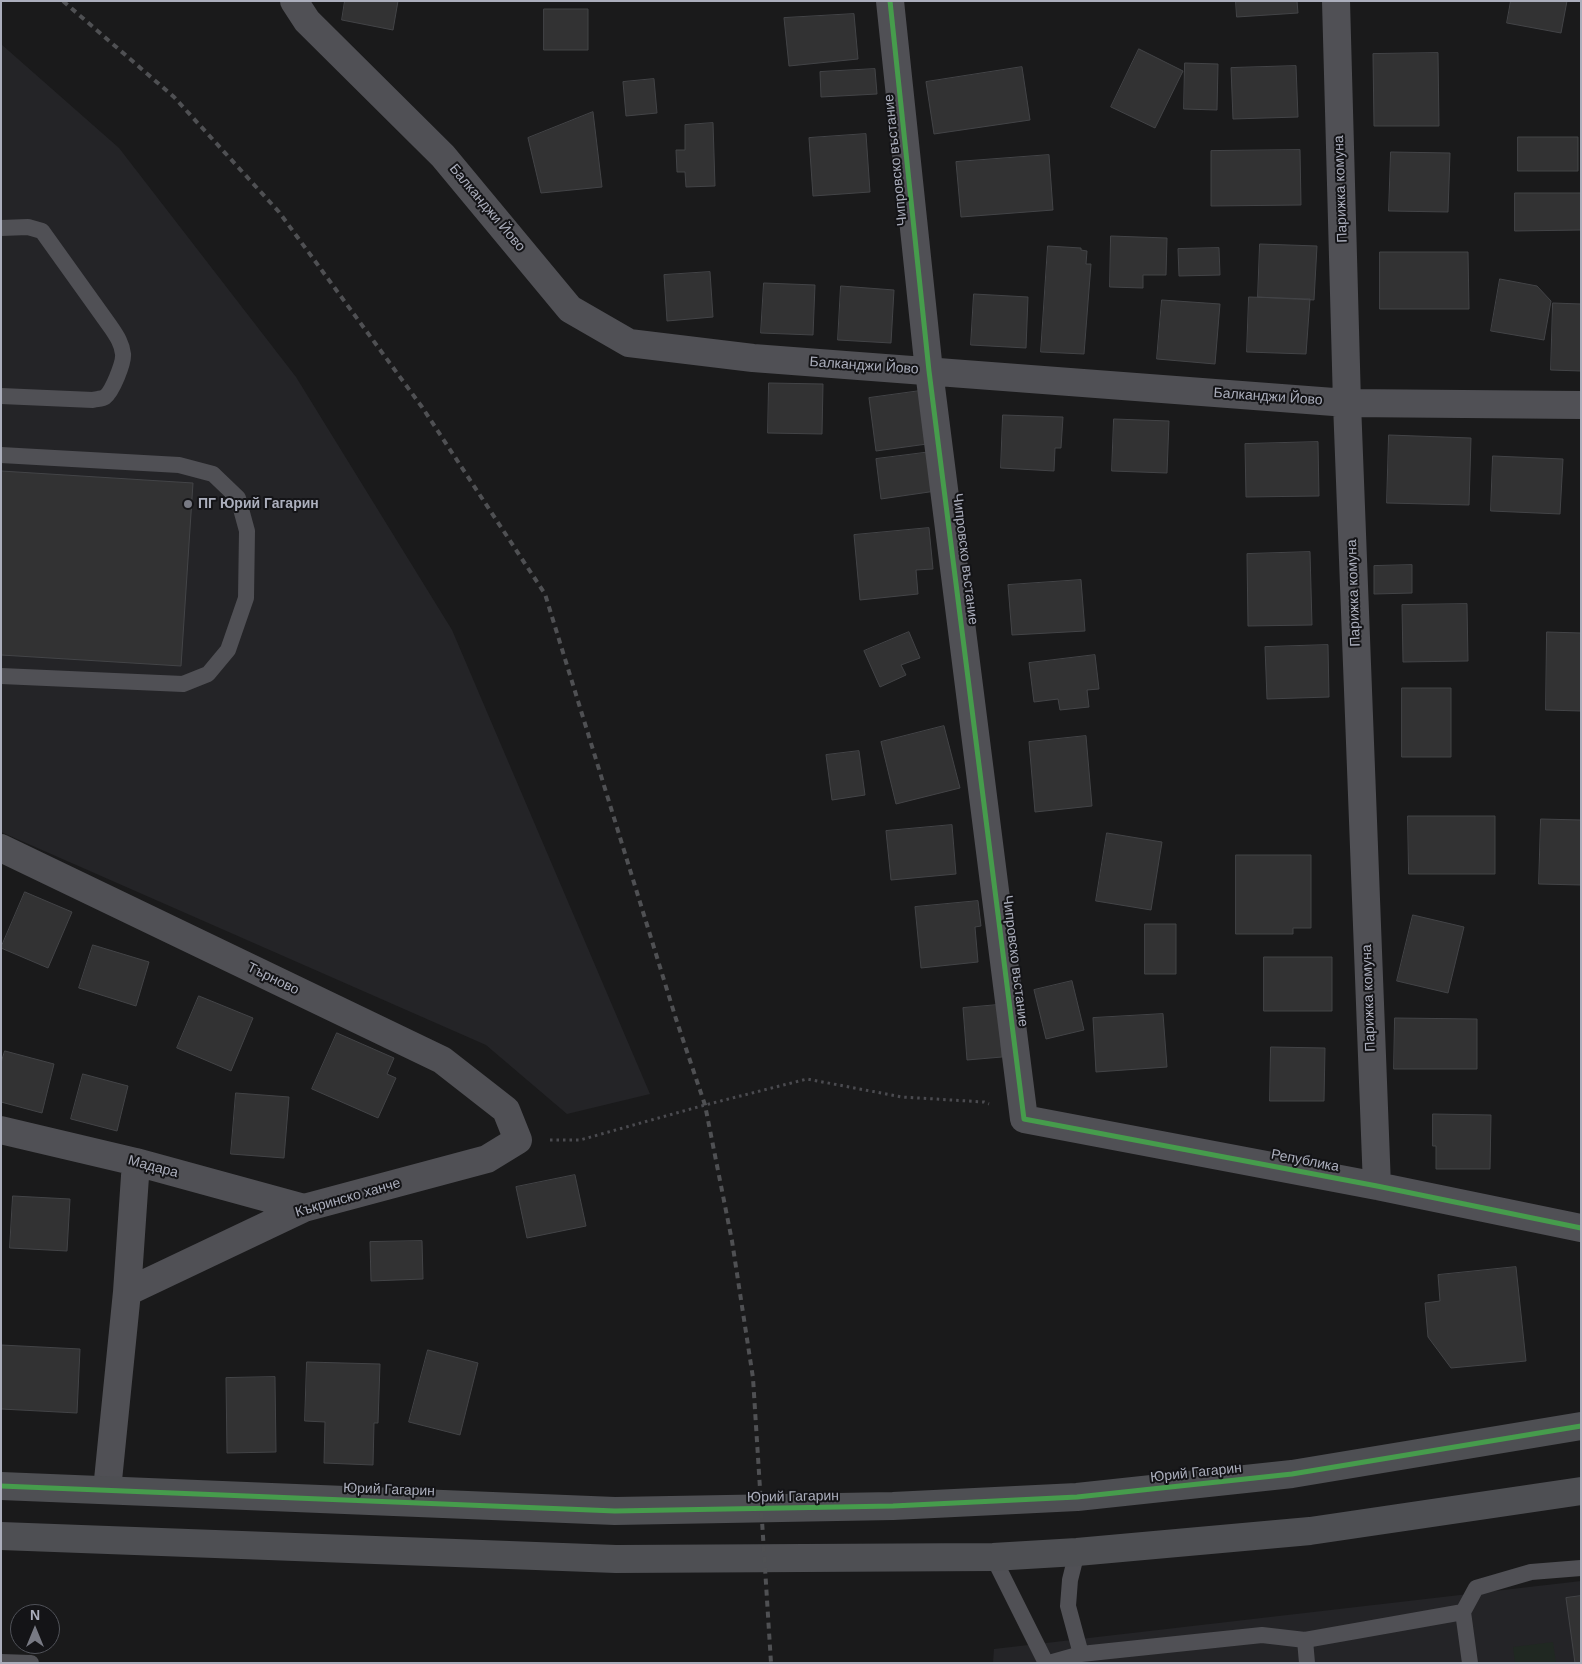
<!DOCTYPE html>
<meta charset="utf-8">
<style>
body{margin:0}
#map{position:relative;width:1582px;height:1664px;overflow:hidden;background:#1a1a1b;font-family:Arial,sans-serif}
canvas{display:block}
.frame{position:absolute;inset:0;border:2px solid #abaebc;pointer-events:none}
.north{position:absolute;left:10px;top:1604px;width:50px;height:50px;box-sizing:border-box;background:#141417;border:1px solid #505259;border-radius:50%;rotate:0deg;font-size:14px;font-weight:700;line-height:20px;text-align:center;color:#abaebc}
.north::after{content:'';display:block;margin:auto;width:18px;height:22px;background:#787a84;clip-path:polygon(50% 0,100% 100%,50% 72%,0 100%)}
</style>
<div id="map">
<canvas width="1582" height="1664"></canvas>
<div class="frame"></div>
<div class="north">N</div>
</div>
<script>
const context = document.querySelector('canvas').getContext('2d');
context.lineJoin = 'round';
function fillPath(path, color) {
  context.fillStyle = color;
  context.fill(path, 'evenodd');
}
function stroke(path, color, width, dash) {
  context.strokeStyle = color;
  context.lineWidth = width;
  context.lineCap = dash ? 'butt' : 'round';
  context.setLineDash(dash || []);
  context.stroke(path);
}
function write(font, color, halo, rows, align = 'center') {
  context.font = font + ' Arial,sans-serif';
  context.lineWidth = 4;
  context.setLineDash([]);
  context.textBaseline = 'middle';
  context.strokeStyle = halo;
  context.fillStyle = color;
  for (const [text, x, y, turn = 0] of rows) {
    context.save();
    context.translate(x, y);
    context.rotate((+turn || 0) * Math.PI / 180);
    context.textAlign = isNaN(turn) ? turn : align;
    if (halo) context.strokeText(text, 0, 0);
    context.fillText(text, 0, 0);
    context.restore();
  }
}
fillPath(new Path2D(`
 M1,44L119,148L296,377L452,630L650,1094L567,1114L486,1045L1,832Z
 M1581,1581V1663H993L994,1649Z`), '#242427');
fillPath(new Path2D(`
 M1553,1642L1556,1663H1515L1513,1647Z`), '#202822');
const building = new Path2D(`
 M345,1H398L393,30L342,20Z
 M1236,1H1297L1298,13L1237,17Z
 M1511,1H1567L1561,33L1507,23Z
 M544,9H588V50H544Z
 M854,14L858,59L789,66L784,18Z
 M1139,49L1183,71L1155,128L1111,107Z
 M1438,53L1439,126H1374L1373,54Z
 M1185,63L1218,64L1217,110L1184,109Z
 M1296,66L1298,117L1233,119L1231,68Z
 M1022,67L1030,120L934,134L926,82Z
 M875,69L877,94L821,97L820,72Z
 M654,79L657,113L626,116L623,82Z
 M593,112L602,187L541,193L528,138Z
 M713,123L715,186L686,187L685,172H677L676,150H685V125Z
 M866,134L870,192L813,196L809,138Z
 M1518,137H1578V171H1518Z
 M1300,150L1301,205L1211,206V151Z
 M1391,152L1450,153L1448,212L1389,211Z
 M1049,155L1053,210L961,217L956,162Z
 M1515,193H1581V230L1515,231Z
 M1111,236L1167,238L1166,275H1143V288L1110,287Z
 M1260,244L1317,246L1314,300L1258,297Z
 M1048,246L1081,248V250L1087,251L1086,264H1091L1084,354L1041,352Z
 M1219,248L1220,275L1179,276L1178,249Z
 M1380,252H1468L1469,309H1380Z
 M710,272L713,317L667,321L664,275Z
 M1500,279L1537,286L1551,301L1544,340L1491,331Z
 M764,283L815,285L813,335L761,333Z
 M841,286L894,290L891,343L838,340Z
 M974,294L1028,297L1026,348L971,345Z
 M1249,297L1310,299L1306,354L1247,352Z
 M1162,300L1220,304L1215,364L1157,359Z
 M1553,303L1581,304V371L1551,370Z
 M769,383L823,384L822,434L768,433Z
 M920,391L927,444L876,451L869,398Z
 M1003,415L1063,417L1061,448H1055L1054,471L1001,468Z
 M1114,419L1169,421L1167,473L1112,471Z
 M1389,435L1471,438L1469,505L1387,503Z
 M1318,442L1319,496L1246,497L1245,444Z
 M931,452L936,491L881,499L876,459Z
 M1493,456L1563,459L1560,514L1491,511Z
 M1,471L193,483L181,666L1,655Z
 M929,528L933,569L916,570L918,594L860,600L854,535Z
 M1310,552L1312,625L1248,626L1247,554Z
 M1412,565V593L1374,594V566Z
 M1081,580L1085,631L1012,635L1008,585Z
 M1467,604L1468,661L1403,662L1402,605Z
 M909,632L920,658L901,665L906,675L880,687L864,651Z
 M1547,632L1581,633V711L1546,710Z
 M1328,645L1329,697L1267,699L1265,647Z
 M1095,655L1099,689L1087,690L1089,707L1060,710L1058,699L1034,702L1029,663Z
 M1402,688H1451V757H1402Z
 M944,726L960,788L896,804L881,742Z
 M1086,736L1092,806L1035,812L1029,742Z
 M859,751L865,795L832,800L826,755Z
 M1408,816H1495V874H1409Z
 M1541,819L1581,820V885L1539,884Z
 M952,825L956,874L891,880L886,831Z
 M1107,833L1162,842L1151,910L1096,901Z
 M1236,855H1311V928H1293V934H1236Z
 M25,892L72,912L48,968L1,948Z
 M978,901L981,926L975,927L978,962L921,968L915,907Z
 M1413,915L1464,927L1448,993L1397,981Z
 M1145,924H1176V974H1145Z
 M93,945L149,962L136,1006L79,988Z
 M1264,957H1332V1011H1264Z
 M1072,981L1084,1030L1046,1039L1034,990Z
 M199,996L253,1018L231,1071L177,1048Z
 M998,1005L1002,1057L967,1060L963,1008Z
 M1163,1014L1167,1067L1096,1072L1093,1018Z
 M1395,1018L1477,1019V1069H1394Z
 M337,1033L394,1058L387,1074L396,1078L378,1118L312,1089Z
 M1271,1047L1325,1048L1324,1101H1270Z
 M5,1051L54,1064L42,1113L1,1102V1063Z
 M83,1074L128,1086L117,1131L71,1119Z
 M236,1093L289,1097L284,1158L231,1154Z
 M1433,1114L1491,1115L1490,1169H1436V1146H1433Z
 M575,1175L586,1226L527,1238L516,1187Z
 M13,1196L70,1199L67,1251L10,1248Z
 M422,1241L423,1279L371,1281L370,1242Z
 M1516,1267L1526,1361L1451,1368L1428,1337L1425,1303L1440,1301L1438,1275Z
 M1,1345L80,1349L77,1413L1,1409Z
 M428,1350L478,1363L460,1435L409,1422Z
 M307,1362L380,1364L378,1423H374L373,1465L324,1463L325,1422L305,1421Z
 M275,1377L276,1452L227,1453L226,1378Z
 M1581,1596V1663H1575L1566,1598Z`);
fillPath(building, '#323233');
stroke(building, '#434447', 1);
stroke(new Path2D(`
 M550,1140H580L705,1105L807,1079L902,1097L984,1102L989,1104`), '#4b4b50', 3, [2.5, 4]);
stroke(new Path2D(`
 M1,228L28,227L42,231L110,326C116,335 122,343 123,354C124,363 112,392 105,397C102,399 96,399 93,400L1,396
 M1,455L179,465L213,474L238,498L247,531L246,598L228,650L208,674L183,684L1,676
 M1077,1552L1070,1580L1068,1606L1081,1654
 M993,1557L1046,1663
 M1305,1640L1307,1663
 M1,1662L31,1663
 M1049,1663L1081,1654L1262,1635L1305,1640L1463,1612
 M1470,1663L1463,1612L1476,1588L1531,1572L1581,1568`), '#505055', 16);
stroke(new Path2D(`
 M294,1L307,21L443,156L570,309L629,343L753,358L1347,403L1581,405
 M890,1L929,371L1024,1119L1377,1186L1581,1228
 M1336,1L1347,403L1377,1186
 M1,848L442,1060L506,1110L518,1140L487,1159L304,1208L127,1292L107,1490
 M1,1130L136,1162L304,1208
 M127,1292L136,1162`), '#505055', 28);
stroke(new Path2D(`
 M1,1486L615,1511L893,1506L1077,1497L1292,1474L1581,1426
 M1,1536L616,1559L993,1557L1077,1552L1310,1531L1581,1491`), '#4e4f53', 28);
stroke(new Path2D(`
 M63,1L174,97L279,212L422,407L545,594L676,1019L705,1105L732,1241L753,1378L771,1663`), '#4f5053', 4, [6, 5]);
stroke(new Path2D(`
 M890,1L929,371L1024,1119L1377,1186L1581,1228
 M1,1486L615,1511L893,1506L1077,1497L1292,1474L1581,1426`), '#469c4c', 5);
for (const [x, y, r, color] of [
 [188,504,5,"#787a84"]
]) {
  const dot = new Path2D();
  dot.arc(x, y, r, 0, 2 * Math.PI);
  context.fillStyle = color;
  context.fill(dot);
  stroke(dot, '#141417', 2);
}
write('14px', '#abaebc', '#141417', [
 ["Чипровско въстание",896,160,-96],
 ["Парижка комуна",1341,189,-92],
 ["Балканджи Йово",487,208,50],
 ["Балканджи Йово",864,366,4],
 ["Балканджи Йово",1268,397,4],
 ["Чипровско въстание",965,559,83],
 ["Парижка комуна",1354,593,-92],
 ["Чипровско въстание",1015,961,83],
 ["Търново",273,979,26],
 ["Парижка комуна",1369,998,-92],
 ["Република",1305,1161,11],
 ["Мадара",153,1167,15],
 ["Къкринско ханче",348,1198,-16],
 ["Юрий Гагарин",1196,1473,-6],
 ["Юрий Гагарин",389,1490,2],
 ["Юрий Гагарин",793,1497,-1]
]);
write('bold 14px', '#abaebc', '#141417', [
 ["ПГ Юрий Гагарин",198,504]
], 'left');
</script>
